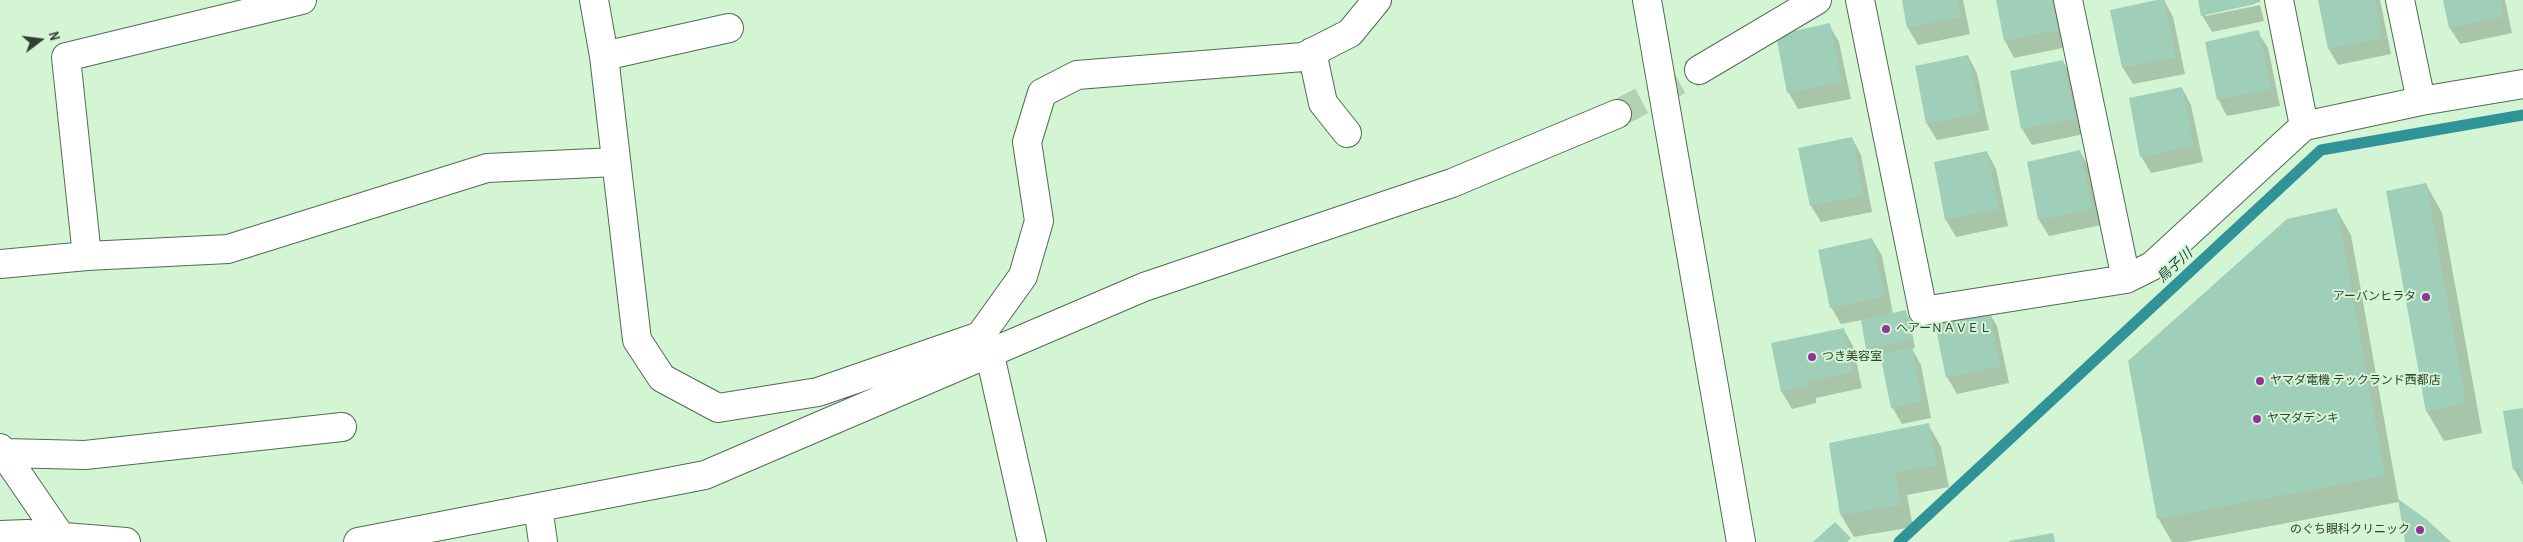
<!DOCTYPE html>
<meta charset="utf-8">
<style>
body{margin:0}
#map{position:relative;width:2523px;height:542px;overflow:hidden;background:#d3f5d4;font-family:"Archivo Narrow",sans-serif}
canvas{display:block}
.north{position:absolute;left:15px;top:15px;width:50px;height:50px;-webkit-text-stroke:4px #d3f5d4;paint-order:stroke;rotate:75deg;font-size:14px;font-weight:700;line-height:20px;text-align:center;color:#324033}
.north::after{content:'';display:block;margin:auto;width:18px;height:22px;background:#324033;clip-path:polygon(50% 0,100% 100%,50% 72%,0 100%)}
</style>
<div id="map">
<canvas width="2523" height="542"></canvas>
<div class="north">N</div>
</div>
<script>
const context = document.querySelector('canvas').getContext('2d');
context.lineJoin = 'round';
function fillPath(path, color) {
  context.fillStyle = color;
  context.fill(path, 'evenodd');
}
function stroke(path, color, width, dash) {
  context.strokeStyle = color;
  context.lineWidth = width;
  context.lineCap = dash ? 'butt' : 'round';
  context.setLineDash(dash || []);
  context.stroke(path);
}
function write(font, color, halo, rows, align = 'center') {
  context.font = font + ' "Archivo Narrow","Noto Sans JP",sans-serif';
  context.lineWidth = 4;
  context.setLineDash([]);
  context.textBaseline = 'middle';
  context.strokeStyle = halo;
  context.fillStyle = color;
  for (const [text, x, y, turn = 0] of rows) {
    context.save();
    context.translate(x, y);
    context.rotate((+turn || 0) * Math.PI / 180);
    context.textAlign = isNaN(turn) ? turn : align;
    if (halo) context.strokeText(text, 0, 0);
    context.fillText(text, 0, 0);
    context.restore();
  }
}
fillPath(new Path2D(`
 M1903,0H1963L1970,34L1918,45L1908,28Z
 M1997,0H2057L2067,47L2014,58L2005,41Z
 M2164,0L2173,17L2185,74L2133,84L2123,68Z
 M2199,0H2260V2L2206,13V16L2260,5L2264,21L2212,32L2202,15Z
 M2319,0H2380L2391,54L2338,65L2329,49Z
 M2445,0H2505L2512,33L2460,44L2450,28Z
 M1829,25L1839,42L1851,99L1798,109L1789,93Z
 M2258,32L2268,48L2280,106L2227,116L2218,99Z
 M1968,56L1977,73L1989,130L1937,140L1927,124Z
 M2063,61L2072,78L2084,134L2032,145L2022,129Z
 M2182,88L2191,105L2203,162L2151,173L2141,156Z
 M1852,138L1861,155L1872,212L1821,222L1811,206Z
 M2080,151L2089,168L2101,225L2049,236L2039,220Z
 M1987,152L1996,169L2008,226L1956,237L1946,220L1935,163Z
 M2426,184L2442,213L2482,433L2444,441L2427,412Z
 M2336,209L2351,235L2399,502L2449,542H2406L2399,502L2186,542H2172L2158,518Z
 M1872,239L1882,256L1893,314L1905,311L1910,320L1915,348L1912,349L1921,365L1931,418L1902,424L1892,407L1881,355L1872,357L1867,348L1862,320L1841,324L1831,307Z
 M1987,309L1997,326L2009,383L1957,394L1947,377Z
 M1844,330L1853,346L1862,388L1816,398V403L1792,409L1782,392L1773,344Z
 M2523,409V485L2514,469Z
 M1928,424L1941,447L1949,487L1907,495L1913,527L1854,537L1841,515Z`), '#0003');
stroke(new Path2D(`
 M1899,542L2321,150L2523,115`), '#2f9398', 11);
fillPath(new Path2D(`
 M1902,0H1958L1961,17L1907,28Z
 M1996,0H2052L2058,30L2004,41Z
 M2157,0H2164L2176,57L2122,68L2110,10Z
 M2198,0H2254L2255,4L2201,16Z
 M2318,0H2375L2382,38L2328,49Z
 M2443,0H2500L2503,17L2449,28Z
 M1830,23L1842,82L1787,93L1776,35Z
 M2259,30L2271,89L2217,100L2205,42Z
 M1968,55L1980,113L1926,124L1915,66Z
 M2063,60L2075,118L2021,129L2010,71Z
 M2182,87L2194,146L2140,157L2129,98Z
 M1852,137L1864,195L1810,206L1798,148Z
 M2080,150L2092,209L2038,220L2027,162Z
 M1987,151L1999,209L1945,220L1934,162Z
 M2426,183L2466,403L2426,412L2386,191Z
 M2337,208L2385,476L2157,519L2128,361L2287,219Z
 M1872,238L1885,296L1830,308L1818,250Z
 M1988,307L2000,366L1946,378L1934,319Z
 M1906,310L1911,339L1866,349L1861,320Z
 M1844,328L1853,372L1807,381V386L1781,392L1771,343Z
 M1912,347L1922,401L1891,408L1880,354Z
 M2523,408V484H2522L2519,468L2513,470L2503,411Z
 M1929,423L1937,465L1895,473L1901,505L1840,515L1829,443Z
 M2398,499L2426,519L2451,542H2405Z
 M1835,522L1851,538L1847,542H1813Z
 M2053,533L2055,542H2009V541Z`), '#9fceb9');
stroke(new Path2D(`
 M1617,114L1699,70`), '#b3d1b4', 28, [28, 14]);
const minor = new Path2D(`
 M302,0L66,57L87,256L228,249L487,168L616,162
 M594,0L604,56L637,340L662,378L718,408L818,392L980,336L1023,276L1039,221L1027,142L1042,93L1077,75L1303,57L1350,33L1377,0
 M1860,0L1923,311L2126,279L2152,266L2304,126L2421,101L2523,84
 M2068,0L2126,279
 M2279,0L2304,126
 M2400,0L2421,101
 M1312,52L1323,103L1347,133
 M604,56L729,28
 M1699,70L1817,0
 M0,264L87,256
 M982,340L990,355L1032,542
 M0,448L61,537
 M5,453L85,455L342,427
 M538,507L543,542
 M0,535L27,534L126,542
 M358,542L705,475L1144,287L1452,183L1617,114`);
const tertiary = new Path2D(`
 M1647,0L1741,542`);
stroke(minor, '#4f6d50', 30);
stroke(tertiary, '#4f6d50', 30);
stroke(minor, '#fff', 28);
stroke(tertiary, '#fff', 28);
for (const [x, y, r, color] of [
 [2426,297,5,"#94329a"],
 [1886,329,5,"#94329a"],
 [1812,357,5,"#94329a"],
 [2260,381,5,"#94329a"],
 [2257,419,5,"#94329a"],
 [2420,530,5,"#94329a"]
]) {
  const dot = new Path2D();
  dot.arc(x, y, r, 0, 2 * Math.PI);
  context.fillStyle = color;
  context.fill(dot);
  stroke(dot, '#d3f5d4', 2);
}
write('12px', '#324033', '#d3f5d4', [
 ["アーバンヒラタ",2416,297,"right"],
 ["ヘアーＮＡＶＥＬ",1896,329],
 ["つき美容室",1822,357],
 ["ヤマダ電機 テックランド西都店",2270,381],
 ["ヤマダデンキ",2267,419],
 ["のぐち眼科クリニック",2410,530,"right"]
], 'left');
write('italic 14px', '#254044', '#d3f5d4', [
 ["鳥子川",2175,266,-43]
]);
</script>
